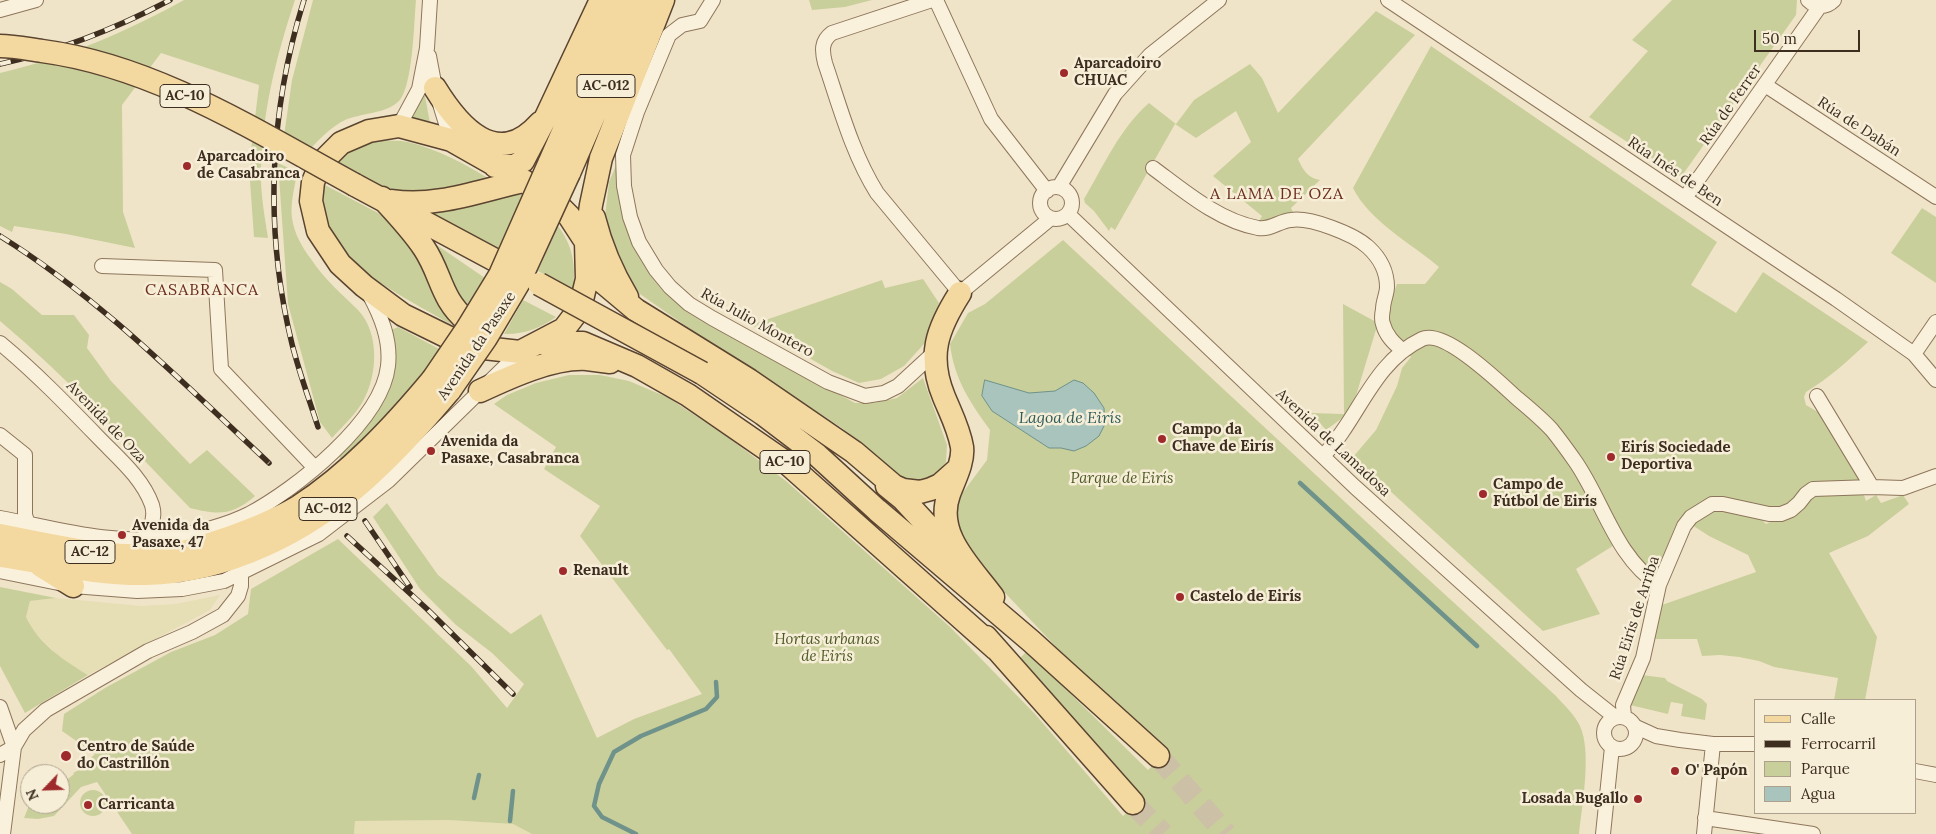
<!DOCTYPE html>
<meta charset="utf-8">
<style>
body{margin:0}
#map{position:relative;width:1936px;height:834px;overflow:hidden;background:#f0e4c8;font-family:Lora,serif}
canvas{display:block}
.legend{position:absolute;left:1754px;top:699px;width:162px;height:115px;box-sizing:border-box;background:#f7eed8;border:1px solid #ada18e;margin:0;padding:6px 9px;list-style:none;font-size:15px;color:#3d2e20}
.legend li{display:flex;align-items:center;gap:10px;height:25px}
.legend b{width:25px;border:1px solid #ada18e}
.north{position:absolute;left:20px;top:764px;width:50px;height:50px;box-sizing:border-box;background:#f7eed8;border:1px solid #ada18e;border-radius:50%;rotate:246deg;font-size:14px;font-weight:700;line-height:20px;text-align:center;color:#3d2e20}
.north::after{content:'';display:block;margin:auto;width:18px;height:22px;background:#9e2a2b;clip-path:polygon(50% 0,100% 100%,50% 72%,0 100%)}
.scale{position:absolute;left:1754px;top:30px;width:106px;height:22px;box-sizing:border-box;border:2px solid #3d2e20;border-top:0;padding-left:6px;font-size:15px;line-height:18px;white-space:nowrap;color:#3d2e20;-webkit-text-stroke:4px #f7eed8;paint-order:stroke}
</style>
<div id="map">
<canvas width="1936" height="834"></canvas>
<ul class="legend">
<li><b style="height:6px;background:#f3d9a0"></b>Calle</li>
<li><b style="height:6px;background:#3d2e20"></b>Ferrocarril</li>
<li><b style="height:14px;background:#c9cf9b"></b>Parque</li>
<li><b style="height:14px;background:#a9c4bc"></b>Agua</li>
</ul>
<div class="north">N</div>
<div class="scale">50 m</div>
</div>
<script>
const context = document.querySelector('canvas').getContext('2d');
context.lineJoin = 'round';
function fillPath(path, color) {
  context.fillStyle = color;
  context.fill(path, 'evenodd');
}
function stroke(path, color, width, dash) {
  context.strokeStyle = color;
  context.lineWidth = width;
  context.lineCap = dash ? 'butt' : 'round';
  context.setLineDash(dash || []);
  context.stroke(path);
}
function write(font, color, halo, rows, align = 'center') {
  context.font = font + ' Lora,serif';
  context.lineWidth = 5;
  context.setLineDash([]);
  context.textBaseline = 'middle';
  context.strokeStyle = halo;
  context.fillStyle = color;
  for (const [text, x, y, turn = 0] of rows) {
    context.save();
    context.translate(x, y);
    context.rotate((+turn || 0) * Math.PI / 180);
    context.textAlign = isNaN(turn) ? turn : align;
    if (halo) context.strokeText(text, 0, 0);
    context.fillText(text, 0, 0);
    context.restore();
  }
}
fillPath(new Path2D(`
 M220,595L210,610L88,675L64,661L33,631L26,617L30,601L56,598L141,606L176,604Z
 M448,820L513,824L532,834H354L355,821Z`), '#e6deb5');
fillPath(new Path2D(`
 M184,0H295C276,57 261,116 261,177C261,197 265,218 268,238L254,237L250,181L251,150L259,85L161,53L122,105L123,212L135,248L66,234L14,226L12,232L0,226V73C65,58 126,32 184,0Z
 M313,0H416C414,22 413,86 399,101C386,114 361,113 345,120C331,127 321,138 310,149L284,136L292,80Z
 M809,0H872L845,7L812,10Z
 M1672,0H1797L1796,15L1681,177L1589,117L1648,51L1632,40Z
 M1376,11L1415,35L1298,159C1303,170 1308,178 1320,180L1291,208L1294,214L1257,225L1262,216L1213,176L1251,142L1236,111L1196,138L1175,124L1115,230L1111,227L1109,231L1094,211L1085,203L1084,199C1103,167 1120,128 1149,103L1176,124L1194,100L1250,64L1262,78L1278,113Z
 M1431,46L1717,242L1691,285L1736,313L1763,272L1868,342C1848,361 1829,378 1806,392L1804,397L1806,405L1823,415L1860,482L1797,494L1788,505L1776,509L1708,499L1690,509L1678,520L1657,571L1648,570L1624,539L1576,569L1600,614L1543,631L1353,457L1376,430L1397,386L1402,368L1411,357L1390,327L1387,310L1397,284H1425L1439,267C1411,243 1370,222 1353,188Z
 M421,96H425L430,123L410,119Z
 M380,140C389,141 399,140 408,142C438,149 465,164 491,180C462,192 409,196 379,188C364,183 349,172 334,164L355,147Z
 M278,163L297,172C295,187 290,203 292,218C294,233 302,247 311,259C324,279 341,293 358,310C380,333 378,376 362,403C354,416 342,427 332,438L320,422L288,304Z
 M617,163L618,196L642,259L660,287L672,299L722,330L855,403H873L897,398L923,378L947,445L946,462L937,474L921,481L907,480L887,469L842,428L713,345L640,294L626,274L613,247L605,217L609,182Z
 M323,184L378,213L393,223L418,255L439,306L452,325C412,301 340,268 324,223C320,211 321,196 323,184Z
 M513,192L523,196L499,250L421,210Z
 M1922,208L1936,217V283L1891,253Z
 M558,226C573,246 576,265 573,290L538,271Z
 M422,235L485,278L464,314Z
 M1063,240L1416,568L1556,696C1564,705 1575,715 1580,726C1592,752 1582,805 1579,834H532L513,824L448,820L355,821L354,834H132L97,782L81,787L54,816L38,819L24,818L30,803L44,805L60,804V789L64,785L63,783L74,774L73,773L79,770V769L95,754L62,731L64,714L105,688L171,652L215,635L248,614L251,589L338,539L471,666L507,708L524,684L492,653L456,625L420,589L373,517L387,503L438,575L511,634L541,614L597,738L634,719L702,694L669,649L667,650L580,536L600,506L544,469L556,447L494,404L507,395L536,383L569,375H600L629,381L669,398L729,438L786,481L950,627L1035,714L1123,816L1140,801L1021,660V657L1026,652L1030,654L1148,770L1166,753L1127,713L1058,649L992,579L962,541L956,526L955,503L987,460L990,430C970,402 954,379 950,344L968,313L985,304Z
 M923,279L939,303L924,344L904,366L881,379L859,383L832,371L751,325L882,280L885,288Z
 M0,282L12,289L42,315H74L89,335L87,348L111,381L190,464L207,450L255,496C232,516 218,515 190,508C128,444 68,378 0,321Z
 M523,300L556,317C541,328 522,335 504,334Z
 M1343,304L1378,323L1355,399L1345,416L1326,430L1311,413L1344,414Z
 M398,327L441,350L414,385L384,420L341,459L338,455C359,433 387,408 391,376C393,361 391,345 391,330Z
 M1863,492L1866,501L1876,495L1881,503L1903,495L1909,504L1868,536L1829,553L1877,637L1865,700H1834L1838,678L1774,667L1759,661L1739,657L1720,655L1702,656L1697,639H1652L1659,606L1756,572L1748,555L1709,536L1692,525L1715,509L1761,519L1766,524L1807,505V501L1816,495Z
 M0,587L56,598L30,601L26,617C38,643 63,660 88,675L25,713L0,666Z
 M1642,675L1665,678L1667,681L1702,699L1707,704L1705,720L1681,716L1683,704L1671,702L1668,714L1630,705Z
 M80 803a13 13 0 1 1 26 0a13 13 0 1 1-26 0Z`), '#c9cf9b');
const water = new Path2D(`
 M985,380L1029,393L1055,391L1074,380L1083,383L1094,393L1104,408L1105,424L1099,436L1086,446L1074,451L1061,448H1049L992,411L982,396Z`);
fillPath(water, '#a9c4bc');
stroke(water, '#6f938a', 1);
stroke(new Path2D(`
 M1300,483L1477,646
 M474,798L479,775
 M510,821L513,791
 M636,834L602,817L594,806L599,784L614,752L641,736L706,709L717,697L716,682`), '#6f938a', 4.5);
stroke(new Path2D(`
 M1158,756L1226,834
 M1133,803L1163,834`), '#ccc0a6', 22, [22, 11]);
const minor = new Path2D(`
 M713,0L700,21L682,25L669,35L637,112L623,155L624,186L630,217L639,242L656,270L670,287L689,304L712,318L828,382L865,396L884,393L898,386L935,352
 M932,0L832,33C821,41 822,51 825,63C840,107 852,153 877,193L960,293L1051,218
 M936,0L991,119L1047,191
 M1388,0L1836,299L1914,354L1936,380
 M1808,0C1816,8 1826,8 1834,0
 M0,10L36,0
 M429,56L435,88L451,140
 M1765,85L1936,197
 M399,126L419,89L427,48L430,0
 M1153,168C1184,191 1219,221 1258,228C1271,230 1279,221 1291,220C1310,217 1354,234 1368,247C1380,258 1387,270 1387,287C1387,294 1383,301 1383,309C1382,314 1381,319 1383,324C1386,336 1394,343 1403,351
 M1059,187L1115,94L1150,55L1219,0
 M1040 203a16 16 0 1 1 32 0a16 16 0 1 1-32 0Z
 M1685,198L1820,6
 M1068,214L1355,487L1581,690L1615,717
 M102,266L215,270L221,369L315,468
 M0,343C35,372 66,404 97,436C117,457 142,477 152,505C156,519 151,530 141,540
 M1914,354L1936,322
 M1817,396L1872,487
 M0,435L25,455V515L28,524
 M1323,456C1359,419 1372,363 1422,339C1445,328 1502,385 1518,399C1530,409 1542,419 1552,430C1560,440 1568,451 1575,461C1603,501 1616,558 1659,585
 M0,518C55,528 112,546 169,537C195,533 225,526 249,514C296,489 382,421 388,366C391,340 381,316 369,294
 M0,571L73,586L137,591L182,589L224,581L319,534L388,481L520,352
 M0,707L14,747
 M1604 733a16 16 0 1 1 32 0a16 16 0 1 1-32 0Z
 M1624,717L1623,705L1643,658L1659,585L1684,526L1691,517L1712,504H1723L1769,514H1781L1791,510L1799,503L1806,494L1813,489L1872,487L1903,488L1936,476
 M1634,726L1656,736L1680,740L1713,744H1755
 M0,755L14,747
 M1915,771L1936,775
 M1705,818L1813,834
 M3,834L14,747L24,730L46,710L65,699L148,651L192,632L223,615L238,596L241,586V573
 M1603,834L1612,747
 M1704,834L1713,744`);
const primary = new Path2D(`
 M435,88C459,127 497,171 540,123
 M549,164L621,0
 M495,166H514L523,161L547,115L601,0
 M569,173L644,0
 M355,185L521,274
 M382,198C397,214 412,230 424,248C442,275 440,298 467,321C473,326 478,331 486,333
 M392,201C436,208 481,190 524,181
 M594,218C601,246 612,272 627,297
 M586,242L569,216L548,195L451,140L399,126L369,131L341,143L321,163L313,182L311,201L318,231L340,264L364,286L403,315L466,346L520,352L564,329L580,308L587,279L586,242L591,205L601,158L663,0
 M587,261L599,279L636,310L749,380L854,452L894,486L903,490L920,492L931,489L940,485L958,469
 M960,293C937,329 927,356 944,397C951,414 959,429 962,447C964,462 954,480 949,494C934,534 971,567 993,597
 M541,343H583L637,366L688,395L788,464L996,649
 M702,373L763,414L817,455L877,510L1031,641L1158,756
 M480,391C510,377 553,357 587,359C595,360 602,361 610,362
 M887,486L903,499L952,552
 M0,535C53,545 107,559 162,555C185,553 207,545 228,538C252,529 276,520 298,507C350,473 393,427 433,379
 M0,556C48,563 97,575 146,574C228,572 307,532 367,478C397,451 424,421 450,390
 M41,566L73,586
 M986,637L1133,803`);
stroke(minor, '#8d765c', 16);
stroke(primary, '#5b4430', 25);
stroke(minor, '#faf1dc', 14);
stroke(primary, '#f3d9a0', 22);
const rail = new Path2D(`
 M304,0C269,112 264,230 292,344C299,372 309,399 318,427
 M0,64C59,51 117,28 170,0
 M0,236C100,298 183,383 269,463
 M365,521L410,587
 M347,536L427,609L513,694`);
stroke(rail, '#3d2e20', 5.5);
stroke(rail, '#f7eed8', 4, [11]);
const primaryBridge = new Path2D(`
 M0,46C14,46 28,49 42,51C155,66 256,131 355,185
 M539,284L702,373
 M433,379L467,329L500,275L549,164
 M450,390L486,338L518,284L569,173`);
stroke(primaryBridge, '#5b4430', 25, []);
stroke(primaryBridge, '#f3d9a0', 22);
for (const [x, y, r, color] of [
 [1064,73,5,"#9e2a2b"],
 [187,166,5,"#9e2a2b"],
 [1162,439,5,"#9e2a2b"],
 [431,451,5,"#9e2a2b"],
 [1611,457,5,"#9e2a2b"],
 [1483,494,5,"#9e2a2b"],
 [122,535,5,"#9e2a2b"],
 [563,571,5,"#9e2a2b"],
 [1180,597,5,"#9e2a2b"],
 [66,756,6,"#9e2a2b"],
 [1675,771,5,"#9e2a2b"],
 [1638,799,5,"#9e2a2b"],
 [88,805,5,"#9e2a2b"]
]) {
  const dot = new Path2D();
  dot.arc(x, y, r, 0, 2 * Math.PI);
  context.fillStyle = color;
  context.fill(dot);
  stroke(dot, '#f7eed8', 2);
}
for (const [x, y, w] of [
 [606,86,58],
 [185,96,50],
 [785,462,50],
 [328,509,58],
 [90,552,50]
]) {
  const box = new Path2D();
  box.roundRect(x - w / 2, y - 11.5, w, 23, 4);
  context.fillStyle = '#f7eed8';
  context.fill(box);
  stroke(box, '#3d2e20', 1);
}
write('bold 14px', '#3d2e20', null, [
 ["AC-012",606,86],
 ["AC-10",185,96],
 ["AC-10",785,462],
 ["AC-012",328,509],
 ["AC-12",90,552]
]);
write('bold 15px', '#3d2e20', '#f7eed8', [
 ["Aparcadoiro",1074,64],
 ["CHUAC",1074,81],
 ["Aparcadoiro",197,157],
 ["de Casabranca",197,174],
 ["Campo da",1172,430],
 ["Chave de Eirís",1172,447],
 ["Avenida da",441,442],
 ["Pasaxe, Casabranca",441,459],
 ["Eirís Sociedade",1621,448],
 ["Deportiva",1621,465],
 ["Campo de",1493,485],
 ["Fútbol de Eirís",1493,502],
 ["Avenida da",132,526],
 ["Pasaxe, 47",132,543],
 ["Renault",573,571],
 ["Castelo de Eirís",1190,597],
 ["Centro de Saúde",77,747],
 ["do Castrillón",77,764],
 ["O' Papón",1685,771],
 ["Losada Bugallo",1628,799,"right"],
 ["Carricanta",98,805]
], 'left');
write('15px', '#3d2e20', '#f7eed8', [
 ["Rúa de Ferrer",1731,105,-55],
 ["Rúa de Dabán",1859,127,33],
 ["Rúa Inés de Ben",1675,172,34],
 ["Rúa Julio Montero",757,323,29],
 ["Avenida da Pasaxe",477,346,-56],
 ["Avenida de Oza",106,422,46],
 ["Avenida de Lamadosa",1333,443,43],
 ["Rúa Eirís de Arriba",1635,618,-72]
]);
write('italic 15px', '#4d5a26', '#f7eed8', [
 ["Parque de Eirís",1122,479],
 ["Hortas urbanas",827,640],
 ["de Eirís",827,657]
]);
context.letterSpacing = '1px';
write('16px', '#6b2e1e', '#f7eed8', [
 ["A LAMA DE OZA",1277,194],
 ["CASABRANCA",202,290]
]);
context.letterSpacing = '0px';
write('italic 16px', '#2f5d5a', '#f7eed8', [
 ["Lagoa de Eirís",1070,418]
]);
</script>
